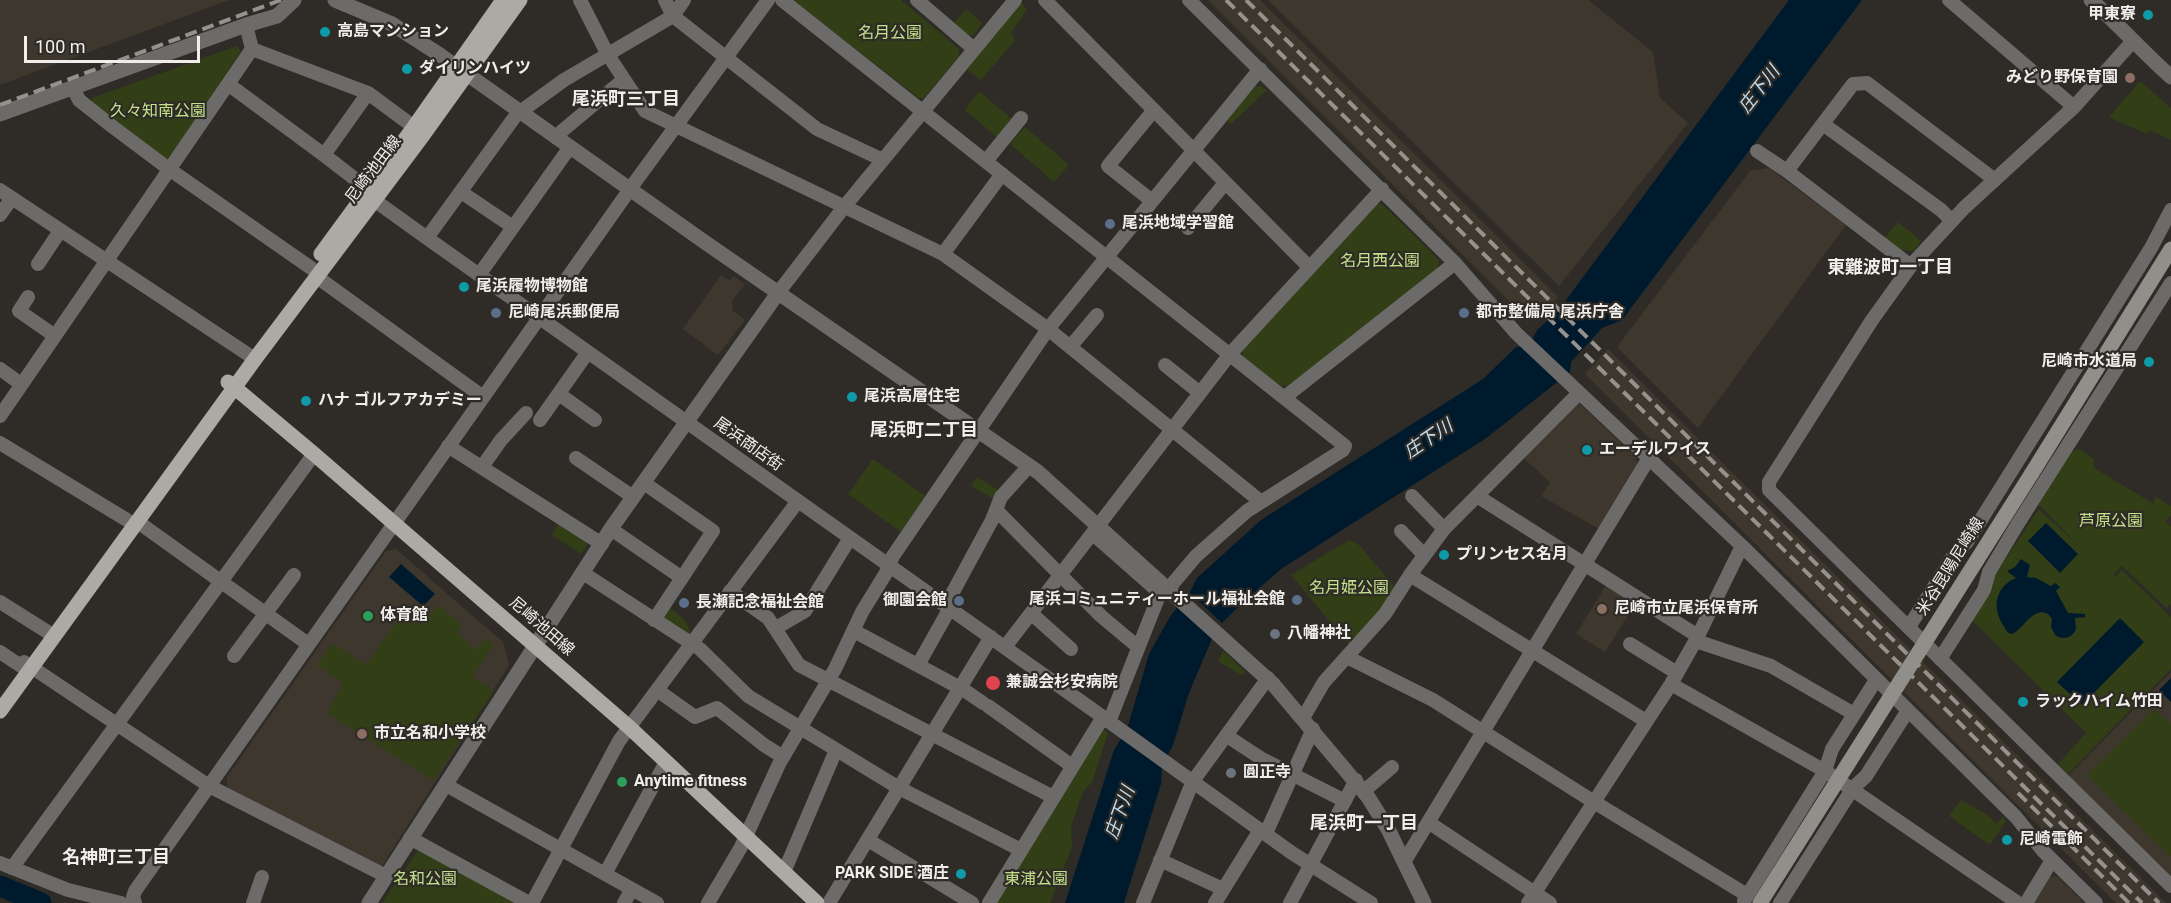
<!DOCTYPE html>
<meta charset="utf-8">
<style>
body{margin:0}
#map{position:relative;width:2171px;height:903px;overflow:hidden;background:#2f2c27;font-family:Roboto,sans-serif}
canvas{display:block}
.scale{position:absolute;left:24px;top:36px;width:176px;height:27px;box-sizing:border-box;border:3px solid #f0eeeb;border-top:0;padding-left:8px;font-size:18px;line-height:21px;white-space:nowrap;color:#f0eeeb;-webkit-text-stroke:4px #2f2c27;paint-order:stroke}
</style>
<div id="map">
<canvas width="2171" height="903"></canvas>
<div class="scale">100 m</div>
</div>
<script>
const context = document.querySelector('canvas').getContext('2d');
context.lineJoin = 'round';
function fillPath(path, color) {
  context.fillStyle = color;
  context.fill(path, 'evenodd');
}
function stroke(path, color, width, dash) {
  context.strokeStyle = color;
  context.lineWidth = width;
  context.lineCap = dash ? 'butt' : 'round';
  context.setLineDash(dash || []);
  context.stroke(path);
}
function write(font, color, halo, rows, align = 'center') {
  context.font = font + ' Roboto,"Noto Sans JP",sans-serif';
  context.lineWidth = 4.5;
  context.setLineDash([]);
  context.textBaseline = 'middle';
  context.strokeStyle = halo;
  context.fillStyle = color;
  for (const [text, x, y, turn = 0] of rows) {
    context.save();
    context.translate(x, y);
    context.rotate((+turn || 0) * Math.PI / 180);
    context.textAlign = isNaN(turn) ? turn : align;
    if (halo) context.strokeText(text, 0, 0);
    context.fillText(text, 0, 0);
    context.restore();
  }
}
fillPath(new Path2D(`
 M0,0H229L0,85Z
 M1208,0H1260L1558,297L1533,320L1515,302L1512,304Z
 M1268,0H1588L1653,52L1660,98L1688,123L1559,286Z
 M1769,168L1846,225L1698,428L1617,347L1750,171Z
 M721,275L730,281L734,276L745,284L732,301L733,311L745,320L718,355L683,329Z
 M1608,349L2166,903H2116L1585,374Z
 M1572,404H1580L1636,457L1637,464L1599,529L1541,496L1550,482L1521,456Z
 M396,549L503,642L509,665L382,866L378,868L227,787V777L386,551Z
 M1606,585L1636,603L1605,652L1576,634Z
 M2171,672V879L2068,776Z
 M2057,876L2084,903H2032L2048,877Z`), '#3d372d');
fillPath(new Path2D(`
 M793,0H901L959,49V56L924,98H919Z
 M1021,3L1027,10L1011,33L1015,40L981,80L966,69Z
 M966,9L982,23L974,35H967L953,24Z
 M237,46L241,51L170,158L165,159L91,106L92,98Z
 M2140,81L2171,108V140L2150,130L2147,134L2109,117Z
 M1261,86L1267,90L1231,124L1226,120L1254,87Z
 M979,91L1013,120L998,138L965,110Z
 M1025,127L1069,165L1054,182L1010,144Z
 M1375,204H1382L1439,260L1438,268L1292,386L1279,385L1243,357L1242,350Z
 M1898,222L1921,241L1914,251L1901,250L1884,238Z
 M2079,449L2094,459V468L2154,504L2155,496L2171,506V515L2165,521L2171,527V604L2166,608L2122,566L2113,575L2115,577L2122,570L2171,617V669L2068,774L2058,764L2086,733L1971,619L1996,573L2039,509L2082,549L2038,504L2071,451Z
 M873,459L925,496L901,532L848,494Z
 M977,477L1000,491L995,500L971,486Z
 M559,522L586,539L587,546L581,554L552,535Z
 M1349,540L1359,545L1396,588L1383,608L1351,647L1291,575Z
 M409,603L427,618L438,605L462,625L457,632L475,650L486,638L494,645L472,676L494,691L433,780L327,713L343,683L317,665L333,643L366,665Z
 M667,606L683,618L693,636L691,639L663,621Z
 M1223,651L1245,671L1243,676L1218,661Z
 M2154,709L2171,724V857L2087,775Z
 M1103,728L1108,733L1092,782L1083,792L1071,826L1072,847L1050,903H995Z
 M1961,800L1986,814L1996,824L2003,817L2006,821L1990,845L1949,816Z
 M418,850L516,903H382Z`), '#323e16');
fillPath(new Path2D(`
 M1789,0H1862L1622,320L1602,328L1571,362L1570,372L1485,439L1281,569L1239,606L1223,622L1211,641L1189,693L1173,745L1162,767L1161,784L1124,903H1065L1114,750L1127,729L1149,654L1171,615L1190,592L1197,578L1261,520L1483,379L1516,347H1521L1533,338L1537,330L1564,306L1566,300Z
 M2046,523L2078,554L2060,573L2028,541Z
 M2021,559L2030,565L2027,577L2036,578L2051,586L2055,583L2060,587L2056,591L2068,613L2085,614V617L2075,618L2076,629C2072,638 2064,640 2056,636L2051,627L2052,619L2048,614L2042,612C2028,614 2024,628 2012,634C2006,633 2007,630 2003,625C1992,607 1995,587 2016,578L2007,571L2015,567Z
 M401,564L435,594L423,606L389,577Z
 M2120,618L2144,642L2082,705L2057,682Z
 M2171,678V702L2159,690Z`), '#001a2d');
fillPath(new Path2D(`
 M1188,591L1224,625L1215,641L1175,606Z`), '#2f2c27');
stroke(new Path2D(`
 M0,886L41,903`), '#001a2d', 21);
stroke(new Path2D(`
 M580,0L608,55L645,111L943,254L1048,329L1260,501
 M665,0L673,16L817,129L883,160
 M782,0L1345,446L1343,450L1247,511L1196,556L1169,588
 M917,0L974,49
 M1045,0L1309,267
 M1189,0L1455,263L1516,333L1742,546L2016,817L2043,851L2096,903
 M1949,0L2074,107
 M246,25L252,49L368,93L414,127
 M2133,41L2074,107L1964,208L1913,263L1872,320L1769,482V490L2171,886
 M228,84L324,155L368,189L374,200L427,238L1093,710L1292,853L1371,903
 M73,87L79,100L113,127L169,169L311,268
 M520,112L564,80L673,16L684,0
 M1823,124L1941,210L1951,220
 M557,138L562,131L623,80
 M1757,151L1787,171L1911,266
 M324,155L368,93
 M986,161L1021,118
 M1787,171L1853,84L1867,83L1995,180
 M0,190L255,359
 M461,192L513,227
 M1152,201L1108,166L1154,110
 M0,215L12,198
 M1188,228L1225,183
 M427,238L519,111
 M943,254L1002,174
 M38,264L60,231
 M479,275L570,147
 M317,277L483,397
 M778,293L844,207L1015,0
 M28,297L19,311L55,336
 M1070,347L1097,315
 M1165,365L1200,393
 M0,369L21,384
 M559,394L595,420
 M1285,397L1455,263
 M0,416L252,49
 M540,420L588,352
 M0,443L127,520
 M448,446L602,544
 M576,458L633,497
 M482,467L501,440L526,413
 M644,483L713,531L654,620
 M1412,496L1444,529
 M1477,496L1693,633L1702,643L1771,666L1854,714
 M996,510L1101,616L1138,647
 M138,522L308,644
 M611,529L682,578
 M1401,531L1424,555
 M1093,534L1160,593L1109,722
 M583,573L700,649L748,696L899,788L1021,850
 M1410,575L1646,721
 M730,591L768,618L799,665L1053,797
 M0,602L54,636
 M946,605L992,520L1001,497L1029,466
 M1032,614L1071,649
 M1909,627L1952,558L1967,542L2151,248L2171,210
 M776,628L805,611L850,538
 M854,631L964,690L983,703
 M1630,644L1677,673
 M1005,647L1230,354L1382,189
 M0,652L21,666
 M234,656L294,575
 M1347,657L1433,700L1594,802L1747,895
 M1940,659L1984,590L1989,572L2017,525L2171,283
 M24,662L209,786L386,876
 M918,665L950,608
 M1671,684L1825,771L2018,903
 M657,690L695,717L717,708L764,745L783,757
 M988,706L1072,766
 M1303,718L1324,682L1385,614L1410,575L1444,529L1579,393
 M1227,736L1262,759L1345,801
 M446,785L657,903
 M1364,791L1392,767
 M1428,822L1550,903
 M1266,833L1313,729
 M410,838L529,903
 M868,840L972,903
 M1160,860L1223,889
 M1404,862L1649,458
 M0,863L68,890L121,903
 M12,868L314,454
 M784,872L836,750
 M605,874L666,762
 M1744,901L1825,771L1832,749L1876,680
 M135,903L133,897L135,891L635,182L768,0
 M253,903L262,877
 M532,903L619,741L798,501
 M624,903L632,889
 M708,903L741,847L779,764L835,669L862,612L886,573L893,556L1048,329L1260,69
 M829,903L991,637
 M989,903L1103,717
 M1143,903L1193,781L1268,678
 M1215,903L1260,830
 M1290,903L1356,780
 M1528,903L1671,684L1697,638L1742,546
 M1780,903L1853,788L1866,776L1907,712
 M2026,903L2052,860`), '#6c6b69', 14);
stroke(new Path2D(`
 M335,0L392,24L440,55L706,243L1038,472L1273,684L1368,797L1388,829L1424,903
 M2091,0C2119,25 2143,52 2171,77
 M0,114L246,25L277,16L294,0
 M369,903L612,527L778,293`), '#6c6b69', 15);
stroke(new Path2D(`
 M2032,473L2171,249
 M1760,903L1779,873`), '#908f8a', 15);
stroke(new Path2D(`
 M321,254L414,127L503,0
 M228,382L314,454L629,727L817,903
 M0,711L255,359L421,138L520,0`), '#acaaa4', 15);
stroke(new Path2D(`
 M1226,0L2142,903
 M1246,0L2159,903
 M0,105L281,0
 M2018,793L2129,903`), '#95928e', 4, [12, 6]);
stroke(new Path2D(`
 M1779,873L2032,473`), '#908f8a', 15);
for (const [x, y, r, color] of [
 [2148,15,6,"#0f9aa8"],
 [325,32,6,"#0f9aa8"],
 [407,69,6,"#0f9aa8"],
 [2130,78,6,"#8d6e63"],
 [1110,224,6,"#5c6f8a"],
 [464,287,6,"#0f9aa8"],
 [496,313,6,"#5c6f8a"],
 [1464,313,6,"#5c6f8a"],
 [2149,362,6,"#0f9aa8"],
 [852,397,6,"#0f9aa8"],
 [306,401,6,"#0f9aa8"],
 [1587,450,6,"#0f9aa8"],
 [1444,555,6,"#0f9aa8"],
 [1297,600,6,"#5c6f8a"],
 [959,601,6,"#5c6f8a"],
 [684,603,6,"#5c6f8a"],
 [1602,609,6,"#8d6e63"],
 [368,616,6,"#2e9e5b"],
 [1275,634,6,"#6b7280"],
 [993,683,8,"#e0444e"],
 [2023,702,6,"#0f9aa8"],
 [362,734,6,"#8d6e63"],
 [1231,773,6,"#6b7280"],
 [622,782,6,"#2e9e5b"],
 [2007,840,6,"#0f9aa8"],
 [961,874,6,"#0f9aa8"]
]) {
  const dot = new Path2D();
  dot.arc(x, y, r, 0, 2 * Math.PI);
  context.fillStyle = color;
  context.fill(dot);
  stroke(dot, '#2f2c27', 2);
}
write('bold 16px', '#f0eeeb', '#2f2c27', [
 ["甲東寮",2136,15,"right"],
 ["高島マンション",337,32],
 ["ダイリンハイツ",419,69],
 ["みどり野保育園",2118,78,"right"],
 ["尾浜地域学習館",1122,224],
 ["尾浜履物博物館",476,287],
 ["尼崎尾浜郵便局",508,313],
 ["都市整備局 尾浜庁舎",1476,313],
 ["尼崎市水道局",2137,362,"right"],
 ["尾浜高層住宅",864,397],
 ["ハナ ゴルフアカデミー",318,401],
 ["エーデルワイス",1599,450],
 ["プリンセス名月",1456,555],
 ["尾浜コミュニティーホール福祉会館",1285,600,"right"],
 ["御園会館",947,601,"right"],
 ["長瀬記念福祉会館",696,603],
 ["尼崎市立尾浜保育所",1614,609],
 ["体育館",380,616],
 ["八幡神社",1287,634],
 ["兼誠会杉安病院",1006,683],
 ["ラックハイム竹田",2035,702],
 ["市立名和小学校",374,734],
 ["圓正寺",1243,773],
 ["Anytime fitness",634,782],
 ["尼崎電飾",2019,840],
 ["PARK SIDE 酒庄",949,874,"right"]
], 'left');
write('16px', '#c3e08a', '#2f2c27', [
 ["名月公園",890,34],
 ["久々知南公園",158,112],
 ["名月西公園",1380,262],
 ["芦原公園",2111,522],
 ["名月姫公園",1349,589],
 ["名和公園",425,880],
 ["東浦公園",1036,880]
]);
write('16px', '#f0eeeb', '#2f2c27', [
 ["尼崎池田線",374,170,-53],
 ["尾浜商店街",748,445,35],
 ["米谷昆陽尼崎線",1951,567,-58],
 ["尼崎池田線",541,627,41]
]);
write('italic 18px', '#c0def6', '#2f2c27', [
 ["庄下川",1760,90,-52],
 ["庄下川",1429,440,-34],
 ["庄下川",1121,813,-70]
]);
write('bold 18px', '#f0eeeb', '#2f2c27', [
 ["尾浜町三丁目",626,100],
 ["東難波町一丁目",1890,268],
 ["尾浜町二丁目",924,431],
 ["尾浜町一丁目",1364,824],
 ["名神町三丁目",116,858]
]);
</script>
